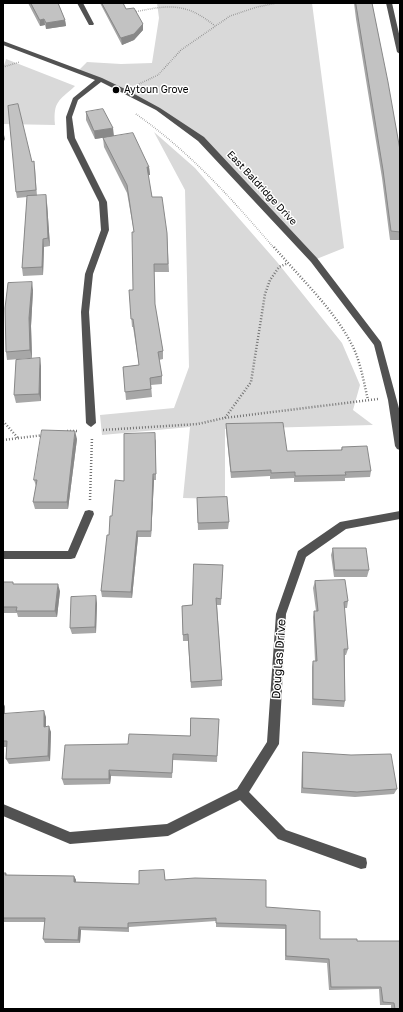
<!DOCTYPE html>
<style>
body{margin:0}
#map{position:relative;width:403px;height:1012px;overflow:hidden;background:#fff;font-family:"Golos Text",sans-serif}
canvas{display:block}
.frame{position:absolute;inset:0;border:4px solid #000;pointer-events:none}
</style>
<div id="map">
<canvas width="403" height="1012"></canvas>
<div class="frame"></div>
</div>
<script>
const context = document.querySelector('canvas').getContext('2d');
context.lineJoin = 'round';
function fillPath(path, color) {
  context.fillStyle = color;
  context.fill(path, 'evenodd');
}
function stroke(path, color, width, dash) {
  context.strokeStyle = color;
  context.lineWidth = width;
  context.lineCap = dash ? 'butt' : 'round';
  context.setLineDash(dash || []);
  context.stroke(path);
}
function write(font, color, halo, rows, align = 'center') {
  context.font = font + ' "Golos Text",sans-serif';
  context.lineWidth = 3;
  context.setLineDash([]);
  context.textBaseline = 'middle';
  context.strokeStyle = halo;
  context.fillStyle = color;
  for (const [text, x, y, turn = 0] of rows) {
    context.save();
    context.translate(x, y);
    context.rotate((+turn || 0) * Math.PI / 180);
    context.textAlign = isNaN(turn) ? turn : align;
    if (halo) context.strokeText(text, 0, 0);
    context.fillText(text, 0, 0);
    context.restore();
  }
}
fillPath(new Path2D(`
 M157,3H312L344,248L314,260L201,139L158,109L125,91L77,72L87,62L121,64L152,63L159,18Z
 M6,59L75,86C59,101 53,101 55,125L3,124V69Z
 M154,132L195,168L277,262L342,343L360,385L353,410L373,425L225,429V499L183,498L190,427L102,435L100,415L174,408L189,367L185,190Z`), '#d9d9d9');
stroke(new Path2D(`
 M134,12C169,5 186,2 215,26
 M3,67L20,62
 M139,84L158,75L181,50L230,16L257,7L277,3
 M136,114C190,152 232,199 274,248`), '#747474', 1.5, [0.5, 1.5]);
stroke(new Path2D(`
 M274,247C301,279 336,311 354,349C361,365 364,383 368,400
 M225,418L251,382L265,294L270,280L279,267L288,263
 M3,421L18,438
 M103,430L198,424L224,418L378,399
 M67,431H78
 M3,440L44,435
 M90,500L92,437`), '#747474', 2.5, [1, 2]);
fillPath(new Path2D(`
 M77,3H83L94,24L93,25H89Z
 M386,3H392L400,38V54L397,52Z
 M3,41L102,78L127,90L160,108L204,137L317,258L381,342L400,412V450L397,449L395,446L388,400L374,345L311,262L198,141L156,110L101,82L78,100L72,117L75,138L107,202L109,230L93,274L89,312L96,423L91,427L88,425L86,423L81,312L85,274L101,230L99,202L67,138L66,117L73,98L95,80L3,45Z
 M89,510L93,511L94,514L75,558L71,559H3V551H68L85,511Z
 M400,511V519L346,529L306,557L286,614L279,744L249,792L286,830L366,858L367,863L366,868L361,869L278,839L240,800L168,836L70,844L3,816V804L70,832L167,824L237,789L267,742L276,614L298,551L340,522Z`), '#525252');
fillPath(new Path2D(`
 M28,3H58L65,20L66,26L46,29L45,25L40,26Z
 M100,3H123L126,9L143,24V30L134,40L122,45Z
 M354,3H372L400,150V240H390L382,178L356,19Z
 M86,112L114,136L95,139L86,120Z
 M103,138L149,167L150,175H148L152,197L167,233L169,272H154L155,306L163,351V359L159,360L162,376V384L151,385L152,397L126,400L123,367L139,365L133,327H132L129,290H133L134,232L127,193L104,147Z
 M32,162L35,168L37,196L47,203L50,246L44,247L43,275L23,276L22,268L27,197L17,198L16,192Z
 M33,290L31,326L32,358L7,360L6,352Z
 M41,366V401L16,403L14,395Z
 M226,424L287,451L341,450L342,447L371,471L370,477L345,478V481L294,482V478L270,479V476L231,478L226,430Z
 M77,439L68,509H35L33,502L36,486L34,480Z
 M156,439V480H154L151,537H138L132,598L102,597L101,591L112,516Z
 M197,498L229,522L228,529L198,530Z
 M333,548L369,570L367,577H334L331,555Z
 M223,565L221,605H217L222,680V686L191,688L188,641H183L182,606L192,605Z
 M315,581L348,601L347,608H344L348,649L346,655H345V701L344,707L312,705V667L313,661H315L313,617L314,611H316L313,588Z
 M3,582L14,584L60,591L57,617H18L17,613H3Z
 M97,603L96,633L72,634L70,628Z
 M3,702L5,707V714L46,717V727L51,732L50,761L9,764L6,759L7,747H3Z
 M219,719L217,762L173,760L172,778L111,776L110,784L64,785L62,779L128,744L190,736Z
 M303,752L397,789L394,794L355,797L301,793L302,757Z
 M3,873H6L7,875L74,876L76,880V882L139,884L165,874V880L266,907L320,939L357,941L400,1009H391V1005H380L379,989L329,990L327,963L285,960V929L216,927V921L129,927V932L81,930L80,943H45L43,939L45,922H3Z`), '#a7a7a7');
fillPath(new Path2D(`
 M44,19L45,25L40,26V20Z
 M65,20L66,26L46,29V23Z
 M143,24V30L134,40L122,45L121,38Z
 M113,128L114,136L95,139L94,131Z
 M3,131L5,139L3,143Z
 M147,167H149L150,175H147Z
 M46,195L47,203L50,246L48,238Z
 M43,239L44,247L43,275L42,267Z
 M32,282L33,290L31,326L32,358L30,350L29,318Z
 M40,358L41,366V401L39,394Z
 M75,431L77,439L68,509L67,502Z
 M153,474L154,480L151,537V531Z
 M137,531L138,537L132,598L131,592Z
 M58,584L60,591L57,617L55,611Z
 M96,596L97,603L96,633L95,627Z
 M3,702L5,707L4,720L3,718Z
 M44,711L46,717V733L44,727Z
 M49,726L51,732L50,761L48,756Z
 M109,770L111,776L110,784L109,779Z
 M74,876L76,880L75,886L74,882Z
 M79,927L81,930L80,943L78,940Z`), '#888');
const building = new Path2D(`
 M31,3H58L65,20L46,23L44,19L40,20Z
 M102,3H123L126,9L134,8L143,24L134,34L121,38Z
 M356,3H372L388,82L400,150V232L391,231L383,170L357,11Z
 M18,104L32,162L34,161L36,190L16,192L8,106Z
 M103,109L113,128L94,131L86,112Z
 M133,133L149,167H147L152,197H162L167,233L168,264H154L155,304L163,351L158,352L162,376L150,378L151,389L125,392L123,367L139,365L133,319H131L129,290H133L132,232H134L127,185L103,138Z
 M46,195L48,238L43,239L42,267L22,268L27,196Z
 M32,282L29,318L30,350L6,352L5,308L8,283Z
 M40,358L39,394L14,395L16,360Z
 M283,423L287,451L342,450V447L367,446L371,471L345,472L346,475L295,476V472L271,473V470L231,472L226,424Z
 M42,430L75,431L67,502H33L37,480H34Z
 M155,433L156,474H153L151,531H137L131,592L101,591L107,535H109L110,516H112L115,480L124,481V434Z
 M227,497L229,522L198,523L197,498Z
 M333,548H366L369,570H335Z
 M194,564L223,565L221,599L216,598L222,680L191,682L188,634L183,635L182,606L192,605Z
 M345,580L348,601L344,602L348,649H344L345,701L313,699V661H317L314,611H318L315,581Z
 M3,582H13V584H58L55,611H16L17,607H3Z
 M96,596L95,627L70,628L71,597Z
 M44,711V727L49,726L48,756L6,759L7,741H3V714Z
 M191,718L219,719L217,756L173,754L172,773L109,770V779H62L65,745L128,744L129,734L190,736Z
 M303,752L351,755L391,754L397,789L357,792L303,788Z
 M164,870L165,880L195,878L266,880V907L320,911V939H357V941H400V1009H395L394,1003L383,1002L381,987H331L329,959L286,956V925L216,923V918L128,923V928L79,927L78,940L43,939L45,918H3V873H6L5,875L74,876V882L139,884V871Z`);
fillPath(building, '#c2c2c2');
stroke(building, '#888', 1);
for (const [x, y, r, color] of [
 [116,90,4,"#000"]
]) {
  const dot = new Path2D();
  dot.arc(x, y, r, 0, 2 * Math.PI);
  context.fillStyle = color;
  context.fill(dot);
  stroke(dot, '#fff', 1.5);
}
write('10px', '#000', '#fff', [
 ["Aytoun Grove",124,90]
], 'left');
write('10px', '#000', '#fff', [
 ["East Baldridge Drive",262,188,47]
]);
write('12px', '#000', '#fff', [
 ["Douglas Drive",279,659,-86]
]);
</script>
